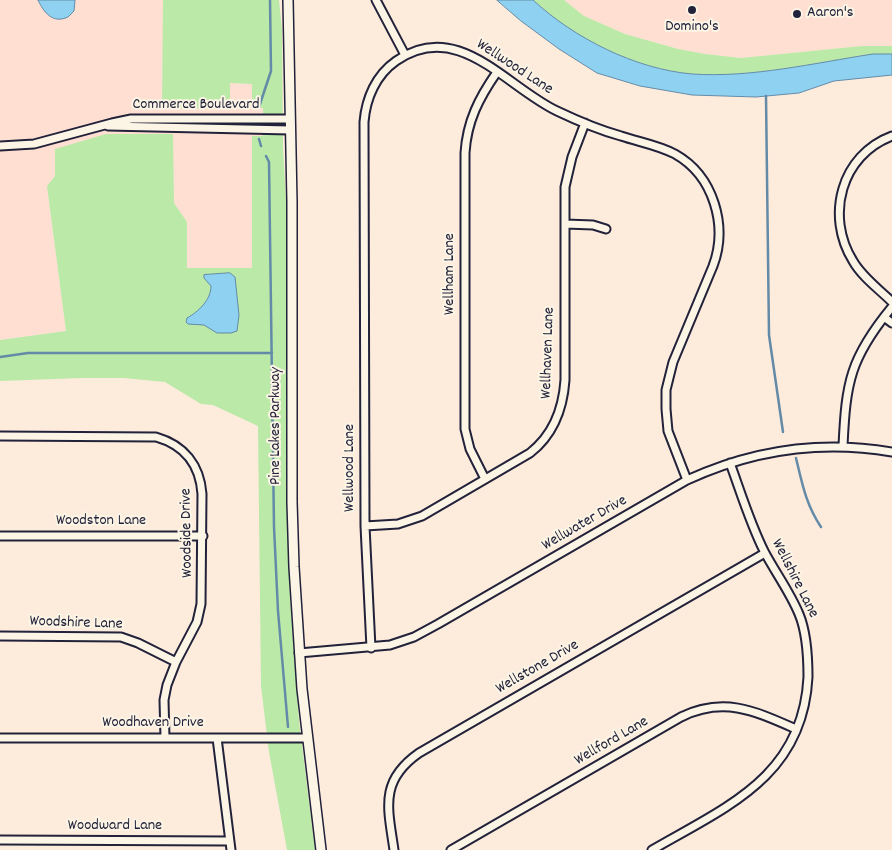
<!DOCTYPE html>
<style>
body{margin:0}
canvas{display:block;background:#fdebdc}
</style>
<canvas width="892" height="850"></canvas>
<script>
const context = document.querySelector('canvas').getContext('2d');
context.lineJoin = 'round';
function fillPath(path, color) {
  context.fillStyle = color;
  context.fill(path, 'evenodd');
}
function stroke(path, color, width, dash) {
  context.strokeStyle = color;
  context.lineWidth = width;
  context.lineCap = dash ? 'butt' : 'round';
  context.setLineDash(dash || []);
  context.stroke(path);
}
function write(font, color, halo, rows, align = 'center') {
  context.font = font + ' Dekko,sans-serif';
  context.lineWidth = 4;
  context.setLineDash([]);
  context.textBaseline = 'middle';
  context.strokeStyle = halo;
  context.fillStyle = color;
  for (const [text, x, y, turn = 0] of rows) {
    context.save();
    context.translate(x, y);
    context.rotate((+turn || 0) * Math.PI / 180);
    context.textAlign = isNaN(turn) ? turn : align;
    if (halo) context.strokeText(text, 0, 0);
    context.fillText(text, 0, 0);
    context.restore();
  }
}
fillPath(new Path2D(`
 M0,0H163V108L229,109V83L252,84L263,108V136L252,137V268L187,269V222L174,203L173,134L55,176L47,186L66,331L0,340Z
 M564,0H892V46H862L741,58L705,54L678,49L625,34L584,16Z`), '#fedfd1');
fillPath(new Path2D(`
 M163,0H279L282,30L283,146L286,202L287,490L290,598L299,721L315,850H287L269,752L261,686L258,426L213,405L201,404L165,382L124,378H81L0,381V340L66,331L47,186L55,176V149L106,134H173L174,203L187,222V268H252V136H263V108H252V84L230,83V109L162,108Z
 M533,0H564L584,16L625,34L678,49L705,54L741,58L862,46H892V54H873C814,63 752,78 692,74C646,70 596,48 559,22C549,16 541,7 533,0Z`), '#bae9a8');
const water = new Path2D(`
 M38,0H75L74,11L68,17C53,24 44,13 38,0Z
 M497,0H533C574,38 635,69 692,74C752,78 814,63 873,54H892V75L834,81L799,93L756,97L692,95L640,86L597,73L559,49L521,21Z
 M230,273L235,277L239,315L237,331L231,333H217L204,325L188,324L186,322L187,318C198,312 211,300 211,286L204,278V275Z`);
fillPath(water, '#8fd1f1');
stroke(water, '#638ba8', 1);
stroke(new Path2D(`
 M766,96L769,335L783,432
 M259,107L271,71L270,0
 M259,139L261,146
 M266,156L269,162L274,527L278,611L288,727
 M0,357L28,353H272
 M796,458C802,483 806,505 821,527`), '#638ba8', 2.5);
const minor = new Path2D(`
 M376,0L405,55
 M108,126L290,130
 M892,136C841,155 825,216 853,261C862,277 879,289 892,302
 M0,146L34,144L112,123L131,119H290
 M565,224L593,225L606,229
 M884,317L892,323
 M0,436L156,437C184,445 200,465 202,494L201,604L197,622L176,662L167,685L164,700L165,738
 M843,446C846,382 850,358 892,307
 M485,479L470,449L465,429V153C467,121 479,98 497,72
 M365,526L398,524L422,516L530,453C553,435 563,409 565,380V187L572,157L585,123
 M0,536H203
 M0,636L121,637L138,643L176,662
 M371,648L365,526L364,122C366,98 376,75 396,61C458,18 506,87 557,111C578,121 599,130 621,136C639,142 658,145 675,154C714,176 728,226 713,266L673,362L666,390V409L668,431L687,480
 M299,653L390,645L414,637L438,624L687,480C752,450 822,440 892,452
 M0,738H307
 M217,738L231,850
 M0,840L229,841
 M394,850C388,808 379,781 419,753L765,553
 M451,850L681,717C724,696 755,711 796,729
 M652,850C726,807 803,777 808,677C808,656 807,633 799,614C790,592 775,572 764,551C750,523 741,493 730,463`);
const tertiary = new Path2D(`
 M288,0L292,202V502L294,567L302,689L321,850`);
stroke(minor, '#22223b', 11);
stroke(tertiary, '#22223b', 12);
stroke(minor, '#fcf5e5', 7);
stroke(tertiary, '#fcf5e5', 9);
for (const [x, y, r, color] of [
 [692,10,5,"#22223b"],
 [797,14,5,"#22223b"]
]) {
  const dot = new Path2D();
  dot.arc(x, y, r, 0, 2 * Math.PI);
  context.fillStyle = color;
  context.fill(dot);
  stroke(dot, '#fcf5e5', 2);
}
write('16px', '#22223b', '#fcf5e5', [
 ["Aaron's",807,14],
 ["Domino's",692,28,"center"]
], 'left');
write('16px', '#22223b', '#fcf5e5', [
 ["Wellwood Lane",514,68,33],
 ["Commerce Boulevard",196,106],
 ["Wellham Lane",451,274,-90],
 ["Wellhaven Lane",549,353,-88],
 ["Pine Lakes Parkway",277,426,-90],
 ["Wellwood Lane",351,468,-90],
 ["Woodston Lane",101,522],
 ["Wellwater Drive",585,524,-30],
 ["Woodside Drive",188,533,-91],
 ["Wellshire Lane",794,579,63],
 ["Woodshire Lane",76,624,2],
 ["Wellstone Drive",538,668,-30],
 ["Woodhaven Drive",153,724],
 ["Wellford Lane",612,742,-30],
 ["Woodward Lane",115,827]
]);
</script>
